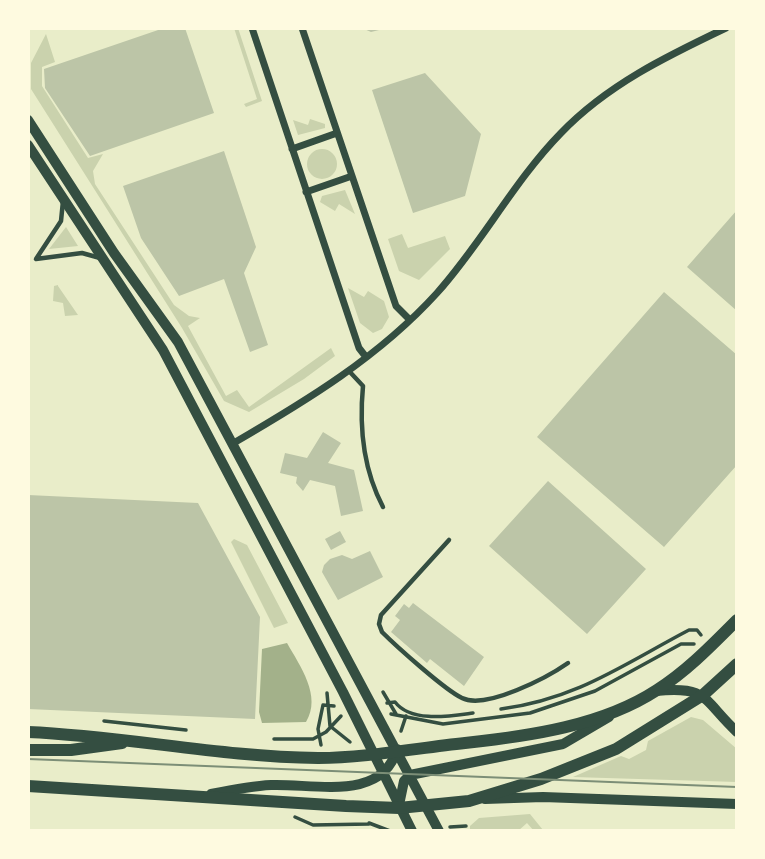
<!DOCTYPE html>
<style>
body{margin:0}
#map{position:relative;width:765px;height:859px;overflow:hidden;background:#e9edc9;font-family:Signika,sans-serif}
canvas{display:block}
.frame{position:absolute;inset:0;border:30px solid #fefae0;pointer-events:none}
</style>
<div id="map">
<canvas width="765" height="859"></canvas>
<div class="frame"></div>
</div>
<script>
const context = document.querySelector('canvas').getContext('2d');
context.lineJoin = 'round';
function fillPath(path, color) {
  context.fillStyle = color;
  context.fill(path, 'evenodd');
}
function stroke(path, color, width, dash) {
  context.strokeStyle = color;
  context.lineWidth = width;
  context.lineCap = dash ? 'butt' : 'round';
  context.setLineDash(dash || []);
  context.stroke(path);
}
fillPath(new Path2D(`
 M234,28H238L262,101L246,107L244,104L257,99Z
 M46,34L55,62L42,67V86L88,158L103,154L93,171L95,184L174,305L189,316L200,318L188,326L226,396L237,390L249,407L331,348L335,356L304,379L249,412L224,401L182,328L31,89V63Z
 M310,119L325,124V128L298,135L293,120L308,125Z
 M307 164a15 15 0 1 1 30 0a15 15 0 1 1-30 0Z
 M345,190L355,214L339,204L335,211L320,202L322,196Z
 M66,227L78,246L49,249Z
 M402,234L408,248L445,236L450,249L419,280L399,271L388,239Z
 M58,285V286L78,315L65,316L63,303L53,301L54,286Z
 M348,288L364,297L368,291L384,301L389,317L382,329L373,333L360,323Z
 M234,539L247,545L288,623L274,628L231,542Z
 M691,717L703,720L737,749V782L573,777L621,756L629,759L646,750L648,741Z
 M530,814L543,830L534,831L527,823L518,831H470V826L479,818Z`), '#cad2ad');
fillPath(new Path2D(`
 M287,643C300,666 322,696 306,722L262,723L259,712L262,649Z`), '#a3b18a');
fillPath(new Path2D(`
 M164,28H185L214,113L90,156L45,88L44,69Z
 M362,28H383V29L371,32Z
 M425,73L481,134L465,196L413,213L372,90Z
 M224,151L256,247L244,273L268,345L250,352L224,279L179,296L141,238L123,186Z
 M737,210V311L687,267Z
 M664,292L737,355V465L664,547L537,437Z
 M323,432L341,443L328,463L354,470L363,511L341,516L335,486L310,480L303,491L296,483L297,477L280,473L285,453L307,458Z
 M548,481L646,569L587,634L489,546Z
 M28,495L198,503L260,617L255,719L28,709Z
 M340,531L346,542L331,550L325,539Z
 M370,551L383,577L338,600L322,572L324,565L330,559L342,555L352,559Z
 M413,603L484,657L464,686L430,659L427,663L391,632L400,620L395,616L404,604L409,608Z`), '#bcc5a7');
stroke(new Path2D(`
 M383,692L396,714
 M327,693L330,726L350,742
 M387,703L395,702C411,723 450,716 473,713
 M501,709C577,699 624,664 689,630H697L701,635
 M391,714L443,724L530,713L595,691L681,644H694
 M104,721L186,730
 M401,731L406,716
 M274,739H313L326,732L341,716
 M321,745L318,729L323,705L334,706
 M295,817L313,825L369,824
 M369,823L390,831
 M450,827L466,826`), '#344e41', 3.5);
stroke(new Path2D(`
 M63,201L61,221L36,259L82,253L100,258
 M349,371L363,386C359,428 363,469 383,507
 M449,540L381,615L379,624L382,632C396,646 445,690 462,698C486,710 548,677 568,663`), '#344e41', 4.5);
stroke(new Path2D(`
 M252,28L359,348L366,357
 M302,28L396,306L410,320
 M292,149L337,133
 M306,192L352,176
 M232,444C306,401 379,357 437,293C482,243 514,181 561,133C607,85 667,56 726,28`), '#344e41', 7);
stroke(new Path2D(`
 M28,120L114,253L178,342L439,831
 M28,145L163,350L343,692L412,831
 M656,691C709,686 702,699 737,732
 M211,794C231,790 251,786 271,785C312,783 382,803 397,749
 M485,799L543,797L737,804
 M399,805L404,781L410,775L563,744L609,717`), '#344e41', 10);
stroke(new Path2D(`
 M28,732C125,736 220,757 318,758C366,758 417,748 465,743C529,736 602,726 657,690C687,671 712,645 737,620
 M28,750H71L122,743
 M28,786L346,806L399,808L469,801L541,779L616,749L703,695L737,664`), '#344e41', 12);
stroke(new Path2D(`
 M28,759L737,787`), '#7c8e77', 2);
</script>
